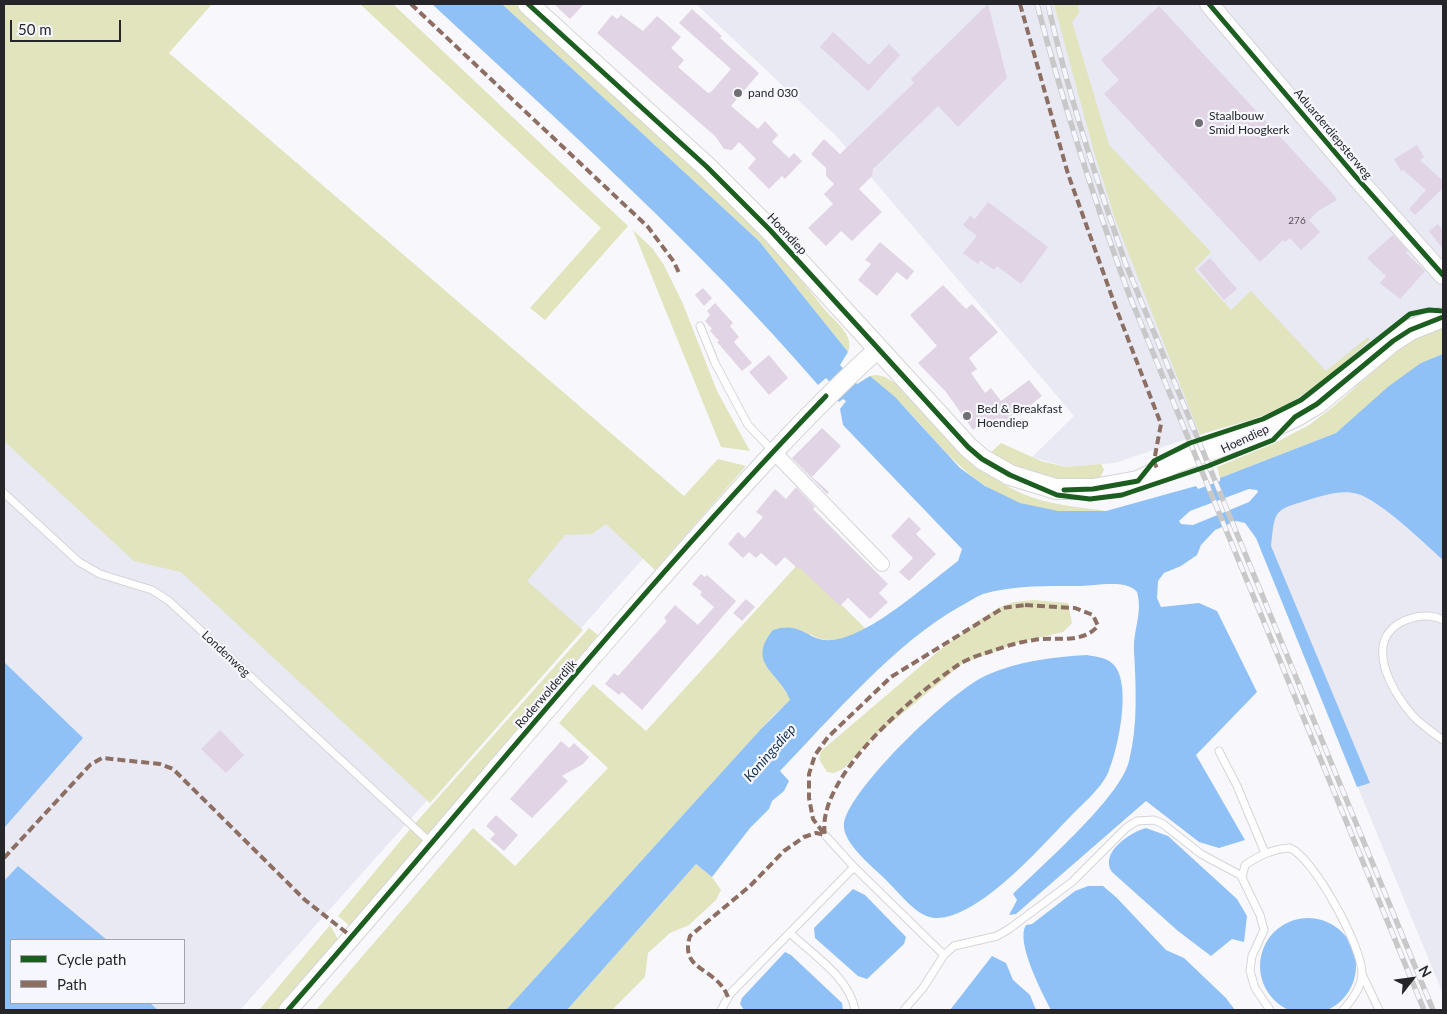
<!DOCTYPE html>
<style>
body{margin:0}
#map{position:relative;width:1447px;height:1014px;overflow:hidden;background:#f8f8fc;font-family:Lato,sans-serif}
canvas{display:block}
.frame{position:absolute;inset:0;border:5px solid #26262a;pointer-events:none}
.legend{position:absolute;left:10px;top:939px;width:175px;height:65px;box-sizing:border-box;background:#f6f7fe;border:1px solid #a3a3a9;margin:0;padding:6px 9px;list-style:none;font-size:15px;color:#26262a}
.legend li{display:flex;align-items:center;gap:10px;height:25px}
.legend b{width:25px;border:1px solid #a3a3a9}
.north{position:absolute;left:1387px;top:954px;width:50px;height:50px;-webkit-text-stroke:4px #f6f7fe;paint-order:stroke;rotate:60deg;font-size:14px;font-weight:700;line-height:20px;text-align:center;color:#26262a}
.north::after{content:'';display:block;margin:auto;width:18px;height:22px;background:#26262a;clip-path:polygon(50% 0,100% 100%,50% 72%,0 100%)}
.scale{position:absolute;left:10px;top:20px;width:111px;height:22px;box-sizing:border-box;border:2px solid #26262a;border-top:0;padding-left:6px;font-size:15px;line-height:18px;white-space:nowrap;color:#26262a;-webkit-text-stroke:4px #f6f7fe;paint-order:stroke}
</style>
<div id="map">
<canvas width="1447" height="1014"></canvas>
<div class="frame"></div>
<ul class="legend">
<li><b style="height:6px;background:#1b5e20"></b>Cycle path</li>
<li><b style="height:6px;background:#8d6e63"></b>Path</li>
</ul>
<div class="north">N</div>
<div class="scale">50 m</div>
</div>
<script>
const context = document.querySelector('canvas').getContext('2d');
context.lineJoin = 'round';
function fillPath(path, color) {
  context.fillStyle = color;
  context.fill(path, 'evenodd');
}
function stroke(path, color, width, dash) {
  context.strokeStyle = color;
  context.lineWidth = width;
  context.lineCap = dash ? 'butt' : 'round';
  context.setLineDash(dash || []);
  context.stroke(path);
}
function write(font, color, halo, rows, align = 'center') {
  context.font = font + ' Lato,sans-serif';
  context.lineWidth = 4.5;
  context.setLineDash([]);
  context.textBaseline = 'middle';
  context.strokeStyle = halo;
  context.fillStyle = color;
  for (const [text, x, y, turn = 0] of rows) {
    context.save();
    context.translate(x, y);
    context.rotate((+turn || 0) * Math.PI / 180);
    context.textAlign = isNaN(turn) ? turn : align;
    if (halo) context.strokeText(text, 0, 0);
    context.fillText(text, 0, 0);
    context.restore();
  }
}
fillPath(new Path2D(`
 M4,4L122,49L682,515L240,1010H4ZM11,940H184V1003H11Z
 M696,4H1443V377L1335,389L1115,463L1066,467L1032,457L1074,416L836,136Z
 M1348,475L1443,549V994L1361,795L1267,552L1260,508Z`), '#e8e9f3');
fillPath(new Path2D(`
 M4,4H212L169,53L684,496L718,459L746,466L655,570L606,524L592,534L565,535L527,581L583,630L430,803L181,572L134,561L4,441Z
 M360,4H393L628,226L545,320L530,308L601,228Z
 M502,4H515C621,100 735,192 822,306C831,319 856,334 848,352L759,241Z
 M1054,4H1078L1079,13L1072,22L1109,145L1211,252L1194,269L1231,310L1251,291L1326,371L1368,337L1370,340C1336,370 1303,401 1259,417C1240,424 1219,428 1200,435L1115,219L1094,152Z
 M633,230L652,248L664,265L683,304L717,391L750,451L721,447Z
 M1443,325V354L1421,363L1336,433L1220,478L1217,467L1277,442L1309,425L1333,407L1406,343Z
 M876,375L885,377L900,386C940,429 976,478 1034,498C1057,506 1082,507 1106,511C1089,511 1073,513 1056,511C986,502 956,464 912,415C899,401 884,389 870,376Z
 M1001,443L1041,461L1066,467L1101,464L1104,470L1100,478L1088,486L1027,475L990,453Z
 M799,563L866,629C848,638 828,646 810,634L785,690L791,700L773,716L506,1010H316L473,828L515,866L608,768L559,723L593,684L646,731Z
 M1034,600L1068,603L1072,623L1063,632L1014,644L962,664L873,738L843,769L834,773L827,772L819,759L821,751L936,653L981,619L998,608L1014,602Z
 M589,628L598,635L535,715L424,840L351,927L338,916L411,828Z
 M696,864L712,877L721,890L716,900L689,925L670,933L648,953L645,977L612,1010H567Z
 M330,925L339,941L281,1010H259Z`), '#e1e4bd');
fillPath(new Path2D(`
 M432,4H502L759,241L848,352L840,365L857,384L870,376L895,397L960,468L985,486L1020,503L1058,511H1106L1196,486L1198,489L1220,481V478L1336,433L1389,386L1421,363L1443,354V560C1424,543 1381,501 1358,494C1342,489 1321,496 1305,501C1272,510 1275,513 1271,546L1370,783L1357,787L1256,538L1245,523L1236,521L1215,530L1201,545L1197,555L1181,566L1164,573L1158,581L1157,598L1161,607L1199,603L1217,611L1257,692L1196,755L1245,840L1219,848L1199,842L1146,801L1016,914L1009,915L1017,900L1013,894C1042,865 1120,798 1129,761C1138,725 1136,688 1134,651C1133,630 1143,613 1137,592C1126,579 1096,586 1081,586C1049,586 1014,585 983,594C975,597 967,603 959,607C895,643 831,718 780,771L789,781L784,791L772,801L769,809L750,828L712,877L696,864L567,1010H506L761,729L790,700C781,673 745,664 773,630C802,620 808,642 831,640C868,638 927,584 958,561L962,549L843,425L840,409L846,401L843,399L839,402L835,397L839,392L826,378L818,385C700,248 564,126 432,4ZM1249,489L1257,490L1258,492L1249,502L1193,525L1181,524L1179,521L1190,511Z
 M1087,655C1097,657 1106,657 1114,665C1132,685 1118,750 1108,773C1100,790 1081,805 1068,819C1040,848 977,920 935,918C916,917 898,891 884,878C873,867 841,842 844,823C850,788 952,690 987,675C1018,661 1054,657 1087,655Z
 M4,662L83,738L4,828Z
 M1146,828L1168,836L1237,899L1247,916L1244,942L1232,939L1211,956L1178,931L1112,872C1099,853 1130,832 1146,828Z
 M18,866L107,940H11V1003H150L158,1010H4V881Z
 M1088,886H1103L1117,898L1166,950L1184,958L1226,998L1235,1010H1051C1042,993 1015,941 1026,925L1032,924L1075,891Z
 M853,889L865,895L906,937L904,944L867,979L858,976L815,938L814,928Z
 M1260 966a48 48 0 1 1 96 0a48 48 0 1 1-96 0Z
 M785,952L791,955L842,1003L843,1010H744L740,1004L742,998Z
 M992,956L1006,963L1013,980L1030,995L1036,1010H950Z`), '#90c1f6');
fillPath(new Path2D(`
 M554,4H584L570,19Z
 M988,4L1007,78L958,127L938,106L873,169L872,176L859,189L882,212L852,241L841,231L826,246L808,228L833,204L824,194L834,184L826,176V168L811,154L824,139L840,154L914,83L911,79Z
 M1159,6L1334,195L1337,200L1318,211L1309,220L1320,232L1301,250L1290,238L1285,242L1283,240L1260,262L1104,94L1119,80L1101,60Z
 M692,9L722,36L720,38L759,73L731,106L758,129L765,121L778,135L772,142L789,158L794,153L802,161L785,179L782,176L769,189L748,168L756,159L739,142L732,150L724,149L716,137L597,33L612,15L617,19L621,15L643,31L657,16L681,37L671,48L684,60L678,67L708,93L711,92L731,69L679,23Z
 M833,32L869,65L889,44L900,55L868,91L820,47Z
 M1417,145L1424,157L1420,160L1443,181V188L1415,215L1409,209L1426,190L1403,170L1401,171L1394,159Z
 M988,202L1048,247L1021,284L997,266L994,270L980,260L978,264L963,253L977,236L963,225L970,216L975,219Z
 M1438,224L1443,231V249L1429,231Z
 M1393,235L1408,251L1406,253L1425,271L1400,299L1380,283L1386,276L1367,258Z
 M880,242L914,271L907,280L897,272L877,296L858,280L871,264L865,260Z
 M1210,258L1237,289L1224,300L1198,269Z
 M943,285L966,309L972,304L998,332L969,358L977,369L971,373L985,393L991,388L1001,401L1029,380L1042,396L1017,416L1015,413L1002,423L998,418L992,423L988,418L973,430L946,392L918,363L937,346L910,315Z
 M703,288L712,298L704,306L695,295Z
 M715,303L733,323L730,326L739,337L734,342L752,363L742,371L717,342L719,341L710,331L712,329L705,321L710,315L707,311Z
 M769,355L788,378L769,395L749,372Z
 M822,428L841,446L812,477L829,492L827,494L792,458Z
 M796,487L815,507L813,509L888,584L879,593L888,602L870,619L848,598L840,606L800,568L798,569L785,557L776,566L761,553L756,558L749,552L743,558L728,544L738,532L745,538L763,517L756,512L775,489L786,499Z
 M909,517L921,529L916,534L936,554L909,581L899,572L913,558L891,536Z
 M701,574L705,577L707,575L736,601L642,710L622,692L619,695L605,684L614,673L618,676L667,621L664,618L675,605L698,625L714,607L700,595L702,592L692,584Z
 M746,599L755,607L742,621L733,613Z
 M220,730L244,755L226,773L201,749Z
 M561,741L569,748L574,743L589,757L583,764L562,776L568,781L532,818L510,799Z
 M496,815L518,835L504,851L490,839L495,834L486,826Z`), '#e1d4e4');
const service = new Path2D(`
 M700,326L715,363L748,425L773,451
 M4,493L79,562L100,574L152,590L169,601L431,843
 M1443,620C1431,614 1419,615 1406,620C1361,638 1391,691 1413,716C1422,725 1433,733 1443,740
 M1219,751L1237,786L1265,853
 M825,835L854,867L944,955
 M790,933C812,954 850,978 855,1010
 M1362,974L1379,1010
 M721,1010L730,994L854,867
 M904,1010L923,988L944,955L954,946L997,936L1009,929L1072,882L1126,828L1137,821L1154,820L1163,824L1201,854L1242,876
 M1270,1010L1255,988L1250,971L1252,956L1264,930L1260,915L1242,878L1245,865C1260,855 1273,849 1290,848C1314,858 1362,947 1362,973C1362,987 1352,1000 1343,1010`);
const minor = new Path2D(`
 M773,451L882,564`);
const tertiary = new Path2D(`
 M1209,4L1356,177L1443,275
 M288,1010C410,872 527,730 649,592C723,508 795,424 878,349`);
const secondary = new Path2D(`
 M528,4L707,167L770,230L968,447L982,459L1010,475L1056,489H1093L1138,481L1177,462L1264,431L1295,417L1317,404L1393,341L1410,330L1443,317`);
stroke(service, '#d5d5d8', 9);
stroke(minor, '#d5d5d8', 16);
stroke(tertiary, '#d5d5d8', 20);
stroke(secondary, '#d5d5d8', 22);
stroke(service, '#fefeff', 7);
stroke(minor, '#fefeff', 14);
stroke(tertiary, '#fefeff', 18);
stroke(secondary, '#fefeff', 20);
const rail = new Path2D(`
 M1037,4C1063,103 1094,200 1130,297L1424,1010
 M1048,4C1067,91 1096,177 1125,262L1433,1010`);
stroke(rail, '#c8c8c8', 5.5);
stroke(rail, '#f6f7fe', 4, [11]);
stroke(new Path2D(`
 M411,4L648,227L674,262L679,273
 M1020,4L1068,174L1116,308L1161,424L1154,461L1158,471
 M1025,605L1075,608L1093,615L1098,626C1081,645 1056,636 1034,640C1019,642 1003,647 989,652C979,655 967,659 958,665C915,694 815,778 825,835L813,819L809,798V774L815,755L828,737L891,677L1003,608Z
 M4,858L90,765L102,758L160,764L173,769L305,900L352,937
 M728,997C716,966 679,972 690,936L750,886L784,851L804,837L816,833L825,835`), '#8d6e63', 4, [8, 4]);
stroke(new Path2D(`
 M528,4L707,167L770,230L968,447L982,459L1010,475L1057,495L1090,499L1122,495L1208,466L1273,440L1295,417L1317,404L1393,341L1410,330L1443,317
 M1209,4L1356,177L1443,275
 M1064,490L1093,489L1138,481L1154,461L1190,443L1263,419L1301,400L1410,314L1429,310L1443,311
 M288,1010C467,806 637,592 826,396`), '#1b5e20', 5);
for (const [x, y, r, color] of [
 [738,93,5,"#707074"],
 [1199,123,5,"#707074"],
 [967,416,5,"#707074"]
]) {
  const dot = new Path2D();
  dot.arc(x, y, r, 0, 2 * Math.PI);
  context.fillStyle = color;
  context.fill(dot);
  stroke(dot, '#f6f7fe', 2);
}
write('10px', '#555258', null, [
 ["276",1297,221]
]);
write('12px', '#26262a', '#f6f7fe', [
 ["pand 030",748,93],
 ["Staalbouw",1209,116],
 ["Smid Hoogkerk",1209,130],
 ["Bed & Breakfast",977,409],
 ["Hoendiep",977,423]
], 'left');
write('12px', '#26262a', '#f6f7fe', [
 ["Aduarderdiepsterweg",1333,134,50],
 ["Hoendiep",787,234,47],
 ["Hoendiep",1245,439,-25],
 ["Londenweg",226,654,43],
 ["Roderwolderdijk",546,694,-49]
]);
write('italic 14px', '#173451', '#f6f7fe', [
 ["Koningsdiep",770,753,-49]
]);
</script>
